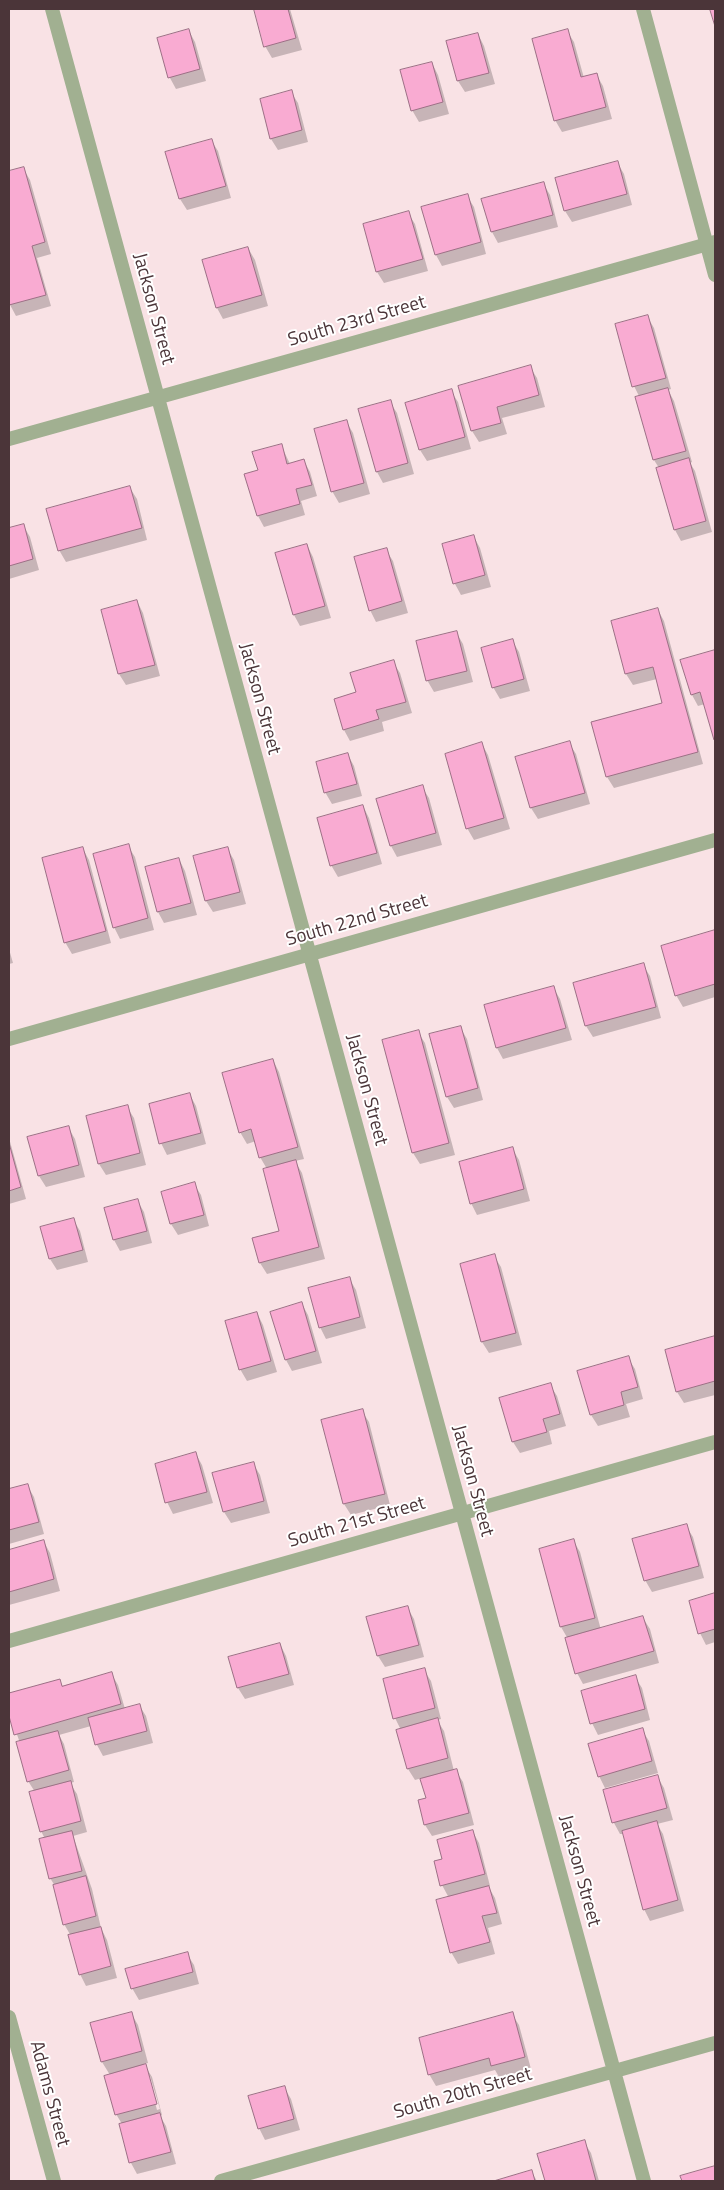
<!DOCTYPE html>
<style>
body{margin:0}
#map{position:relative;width:724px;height:2190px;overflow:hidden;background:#f9e2e5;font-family:"Titillium Web",sans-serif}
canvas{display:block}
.frame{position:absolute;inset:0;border:10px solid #4b3539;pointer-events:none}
</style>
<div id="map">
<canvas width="724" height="2190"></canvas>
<div class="frame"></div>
</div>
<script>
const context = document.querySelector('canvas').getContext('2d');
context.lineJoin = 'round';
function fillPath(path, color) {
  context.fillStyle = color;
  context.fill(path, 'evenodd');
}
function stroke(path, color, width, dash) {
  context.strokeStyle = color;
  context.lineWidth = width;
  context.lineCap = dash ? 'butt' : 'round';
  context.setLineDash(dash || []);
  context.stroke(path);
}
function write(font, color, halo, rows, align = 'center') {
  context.font = font + ' "Titillium Web",sans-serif';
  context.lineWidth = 4;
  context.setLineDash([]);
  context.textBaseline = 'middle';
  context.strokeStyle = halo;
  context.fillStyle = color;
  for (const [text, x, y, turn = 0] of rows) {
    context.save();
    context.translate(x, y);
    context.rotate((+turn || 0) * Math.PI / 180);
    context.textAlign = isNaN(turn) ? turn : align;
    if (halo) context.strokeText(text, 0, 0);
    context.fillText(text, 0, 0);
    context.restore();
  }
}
fillPath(new Path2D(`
 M255,9H290L302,50L272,58L265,46Z
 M189,31L195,42L206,81L176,89L170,78L159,39Z
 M567,31L574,42L584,78L596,74L603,86L612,119L562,132L555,120Z
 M478,34L484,46L495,84L465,92L458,81Z
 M432,63L438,75L449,114L419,122L412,110Z
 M291,92L298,103L308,142L278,150L271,139Z
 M211,140L218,151L231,198L187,210L180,199L167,152Z
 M617,162L624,174L632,205L572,222L565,211L556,179Z
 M23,168L30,180L51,254L37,258L51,306L16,316L9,303V173Z
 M543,183L550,195L558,227L498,243L492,232L483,200Z
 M467,196L474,207L486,254L442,266L436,255L422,208Z
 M408,213L415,224L428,271L384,283L377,272L364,225Z
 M248,248L255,260L268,306L223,319L217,308Z
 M647,316L654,328L671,389L668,390L674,401L692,462L690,463L695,471L712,532L681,541L675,530L657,468H659L654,460L637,398H640L634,386Z
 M530,367L537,378L545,407L502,418L507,434L479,442L472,431L460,386Z
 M451,391L458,402L471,449L427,461L420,450L407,403Z
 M390,402L397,413L414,474L383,483L377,472Z
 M346,421L353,433L370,494L339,503L332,491Z
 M281,445L290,464L304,461L310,472L317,496L301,501L305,515L264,527L258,516L259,471Z
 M130,488L137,499L147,540L66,562L59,550Z
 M23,525L30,537L39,570L9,579V529Z
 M474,537L480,548L491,587L461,595L455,584L444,545Z
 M307,545L313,557L331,618L300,626L294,615L276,554Z
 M386,550L393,561L408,613L376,622L370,610Z
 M137,601L143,613L160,676L126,685L119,674L103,611Z
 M658,610L664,621L703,764L614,788L607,777L593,723L664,704L657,679L633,685L626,674L612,622Z
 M456,632L463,644L473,682L434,692L427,680Z
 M512,640L519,652L530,691L500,699L493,687Z
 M714,652L715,654V740L705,704L698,706L692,695L682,661Z
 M393,662L400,673L412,713L382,722L384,731L350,741L344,730L357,693Z
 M569,743L576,754L590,804L538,819L531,808L517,758Z
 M482,744L488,755L510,829L474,840L467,828Z
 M348,755L354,766L362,796L332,804L325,792Z
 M422,787L429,798L442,845L397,857L391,846L377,799Z
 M363,806L369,818L382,864L338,877L331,865Z
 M128,846L135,857L154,930L120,939L114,927Z
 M227,848L234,860L246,904L213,912L206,901L195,857Z
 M83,849L89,860L111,943L72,954L65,942Z
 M179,859L185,871L197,915L164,923L158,912L146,868Z
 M715,931V997L683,1007L676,995L662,947Z
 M9,949L13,963L9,964Z
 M643,965L650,976L661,1018L593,1037L586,1026L574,984Z
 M553,987L560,999L572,1040L503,1059L497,1048L485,1006Z
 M460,1027L467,1039L483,1100L454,1108L447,1097Z
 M418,1032L425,1043L455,1155L420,1164L413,1153L383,1041Z
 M273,1060L279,1072L304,1159L295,1161L302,1173L325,1259L267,1274L260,1263L281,1232L267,1169L260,1157L256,1141L247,1144L240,1132Z
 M190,1095L196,1106L206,1144L167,1155L161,1143Z
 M127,1107L134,1118L146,1165L106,1175L99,1164L87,1117Z
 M68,1127L75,1139L85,1177L46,1187L39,1176L29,1138Z
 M9,1138L26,1199L9,1204Z
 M512,1148L519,1160L530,1201L477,1215L471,1203Z
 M194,1184L201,1195L209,1226L178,1235L171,1224Z
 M137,1200L144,1212L152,1243L120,1251L114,1240L105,1209Z
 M73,1219L80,1231L88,1262L57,1270L50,1259L41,1228Z
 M494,1256L501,1267L522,1345L489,1353L482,1342L461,1265Z
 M349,1278L356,1290L366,1328L326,1339L320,1327Z
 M302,1304L308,1315L322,1363L292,1371L286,1360L272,1312Z
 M257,1313L263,1325L277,1372L247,1381L240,1369Z
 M715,1338V1395L684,1403L677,1392L666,1351Z
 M628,1358L635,1369L643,1399L626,1404L630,1417L598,1426L591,1415Z
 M550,1385L557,1396L566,1426L549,1431L552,1444L520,1453L513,1442Z
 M362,1411L369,1422L390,1505L351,1515L344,1504L322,1421Z
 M196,1454L202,1465L213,1503L173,1514L167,1502Z
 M253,1463L260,1475L270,1513L231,1523L224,1512L214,1474Z
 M27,1485L34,1497L44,1534L9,1544V1490Z
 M686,1526L693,1537L704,1578L652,1592L645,1580Z
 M573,1540L580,1552L601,1630L643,1618L650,1629L659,1663L583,1684L577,1673L568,1639L561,1627L540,1549Z
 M44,1542L50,1553L60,1591L9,1605V1551Z
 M715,1595V1642L706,1645L700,1633L690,1602Z
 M407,1607L414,1619L424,1657L385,1667L378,1656L368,1618Z
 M280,1644L286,1656L294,1685L245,1699L238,1688L230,1658Z
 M424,1670L431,1681L441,1719L437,1720L444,1731L454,1771H456L463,1782L474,1825L432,1836L425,1825L427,1799L422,1778L415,1780L408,1769L398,1730H401L395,1718Z
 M111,1673L118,1685L125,1709L139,1705L146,1716L153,1743L103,1756L97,1745L91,1726L59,1735L64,1744L74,1782L70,1783L77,1794L87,1832L73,1836L92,1889L101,1928L107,1940L117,1978L86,1986L80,1974L71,1936L64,1924L55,1886L50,1878L45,1839L41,1831L35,1792L28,1781L20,1743L9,1712V1694L59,1680L63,1687Z
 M635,1677L642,1688L650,1720L598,1735L592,1723Z
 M642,1730L649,1741L658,1773L605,1788L599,1776Z
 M657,1776L664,1788L673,1820L657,1824L663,1834L684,1911L650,1921L644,1909L624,1834H620L614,1823L605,1791Z
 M473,1832L479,1843L490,1886H488L495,1898L502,1924L488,1928L495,1954L458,1964L451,1952L449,1898L442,1885L443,1860Z
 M187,1954L194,1965L199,1984L139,2000L132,1988Z
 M131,2013L138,2025L148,2063L144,2064L152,2077L162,2115L160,2116L166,2126L176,2164L137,2174L131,2163L120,2125L122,2124L116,2114L110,2075L102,2062ZM148,2076H150L160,2109L157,2110Z
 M512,2014L519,2025L531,2069L499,2077L495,2070L436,2086L429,2074Z
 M284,2087L291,2099L300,2130L265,2140L259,2128Z
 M584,2142L591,2153L599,2181H546L538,2155Z
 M531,2171L537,2181H496Z`), '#0003');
const building = new Path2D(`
 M254,9H288L296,38L264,47Z
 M710,9H715V26Z
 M189,29L200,69L168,78L157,38Z
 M568,29L581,77L597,73L606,107L554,121L532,39Z
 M478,33L489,73L457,81L446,41Z
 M432,62L443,102L411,111L400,70Z
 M292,90L302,130L270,139L260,99Z
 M212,139L226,186L179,199L165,152Z
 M618,161L627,194L564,211L555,178Z
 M24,167L45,242L32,246L46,295L9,305V171Z
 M544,182L553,215L491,232L481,199Z
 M468,194L481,242L435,255L421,207Z
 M409,211L423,259L376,272L363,224Z
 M248,247L262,295L216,308L202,260Z
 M648,315L666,378L632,387L615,324Z
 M531,365L539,395L497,407L501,423L471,431L458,386Z
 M668,388L686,451L653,460L635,397Z
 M452,389L465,437L419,450L405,403Z
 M391,400L408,463L376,472L358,409Z
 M347,420L364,483L331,492L314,429Z
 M282,444L287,464L304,459L312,485L296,489L300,504L257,516L244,474L258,470L252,452Z
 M689,458L706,521L674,530L656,468Z
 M130,486L142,528L58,551L46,509Z
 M24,524L33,559L9,566V528Z
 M474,535L485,575L453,584L442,544Z
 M307,544L325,606L293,615L275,553Z
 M387,548L402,601L369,611L354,557Z
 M137,600L155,665L118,674L101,610Z
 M658,608L698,752L606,777L591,722L662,703L653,667L625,674L611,621Z
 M457,631L467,671L426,681L416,641Z
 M513,639L524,679L492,688L481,648Z
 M715,650V739L714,740L700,692L691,695L680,660Z
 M394,660L406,702L376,710L379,719L343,730L334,699L356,692L350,673Z
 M570,741L585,793L530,808L515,757Z
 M482,742L504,818L466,829L445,754Z
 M348,753L357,784L324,793L316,762Z
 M423,785L436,833L390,846L376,799Z
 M363,805L377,853L330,866L317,818Z
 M129,844L148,918L113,928L93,854Z
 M83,847L106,931L64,943L42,858Z
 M228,847L240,892L205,901L193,856Z
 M179,858L191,903L157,912L145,867Z
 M715,930V984L675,996L661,946Z
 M644,963L656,1007L585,1026L573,983Z
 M554,986L566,1028L496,1048L484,1005Z
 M461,1026L478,1088L446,1097L429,1034Z
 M419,1030L449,1143L412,1153L382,1040Z
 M273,1059L298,1147L259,1158L251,1129L239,1133L222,1073Z
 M190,1093L201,1133L159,1144L149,1104Z
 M128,1105L140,1153L98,1164L86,1116Z
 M69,1126L79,1165L38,1176L27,1137Z
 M9,1143L21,1187L9,1191Z
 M513,1147L524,1189L470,1204L459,1162Z
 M296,1160L319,1247L259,1263L252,1238L279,1231L263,1169Z
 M195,1182L204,1215L170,1224L161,1192Z
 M138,1199L147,1231L113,1240L104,1208Z
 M74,1218L83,1250L49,1259L40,1227Z
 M495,1254L516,1333L481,1342L460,1264Z
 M350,1277L360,1317L319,1328L308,1288Z
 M302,1302L316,1351L285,1360L270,1312Z
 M257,1312L271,1361L239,1370L225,1321Z
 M715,1336V1381L676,1392L665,1350Z
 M629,1356L638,1387L621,1392L624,1405L590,1415L577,1371Z
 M551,1383L560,1414L543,1419L547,1432L512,1442L499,1398Z
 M363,1409L385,1494L343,1504L321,1420Z
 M196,1452L207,1492L165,1503L155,1464Z
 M254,1462L264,1501L223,1512L212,1473Z
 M28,1484L39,1522L9,1530V1489Z
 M687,1524L699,1566L644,1581L632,1539Z
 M574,1539L595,1618L560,1627L539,1549Z
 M44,1540L54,1579L9,1592V1550Z
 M715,1593V1629L698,1634L689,1601Z
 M408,1606L419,1645L377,1656L366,1617Z
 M643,1616L654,1651L575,1674L565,1638Z
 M280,1643L289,1674L237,1688L228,1657Z
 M425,1668L435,1708L393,1719L383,1679Z
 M112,1672L121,1704L14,1735L9,1716V1693L60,1679L62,1686Z
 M636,1675L645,1709L590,1724L581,1691Z
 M140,1704L147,1731L95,1745L88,1718Z
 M438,1718L448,1758L407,1769L396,1730Z
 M643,1728L652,1761L598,1777L588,1744Z
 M58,1731L69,1770L27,1782L16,1742Z
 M457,1769L469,1813L424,1825L418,1800L426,1798L420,1779Z
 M658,1775L667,1808L612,1823L603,1790Z
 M71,1781L81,1821L40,1832L29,1792Z
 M657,1821L678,1900L643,1910L622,1831Z
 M473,1830L485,1874L440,1886L434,1861L442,1859L437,1840Z
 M72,1831L82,1871L49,1879L39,1839Z
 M86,1876L96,1916L63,1925L53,1885Z
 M489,1886L497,1913L482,1916L490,1942L450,1953L436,1900Z
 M101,1927L111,1966L79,1975L68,1935Z
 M188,1952L193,1972L131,1989L125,1969Z
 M132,2012L142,2051L101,2062L90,2023Z
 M513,2012L525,2057L491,2066L489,2058L428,2075L419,2038Z
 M146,2064L157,2104L115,2115L104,2076Z
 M285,2086L294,2119L258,2129L248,2096Z
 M160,2113L171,2152L129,2163L119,2124Z
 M585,2140L596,2181H545L537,2154Z
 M715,2166V2181H682L680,2176Z
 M532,2170L535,2181H494Z`);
fillPath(building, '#f9abd2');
stroke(building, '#9c6f85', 1);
stroke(new Path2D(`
 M52,9L644,2181
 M643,9L715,275
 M9,439L715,242
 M9,1039L715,840
 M9,1641L715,1442
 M9,2017L54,2181
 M221,2181L715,2043`), '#a1b091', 14);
write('19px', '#4b3539', '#fff', [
 ["Jackson Street",153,309,75],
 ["South 23rd Street",357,322,-16],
 ["Jackson Street",259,699,75],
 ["South 22nd Street",357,921,-16],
 ["Jackson Street",366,1090,75],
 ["Jackson Street",472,1481,75],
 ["South 21st Street",357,1523,-16],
 ["Jackson Street",579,1871,75],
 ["Adams Street",49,2094,75],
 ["South 20th Street",463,2094,-16]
]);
</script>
